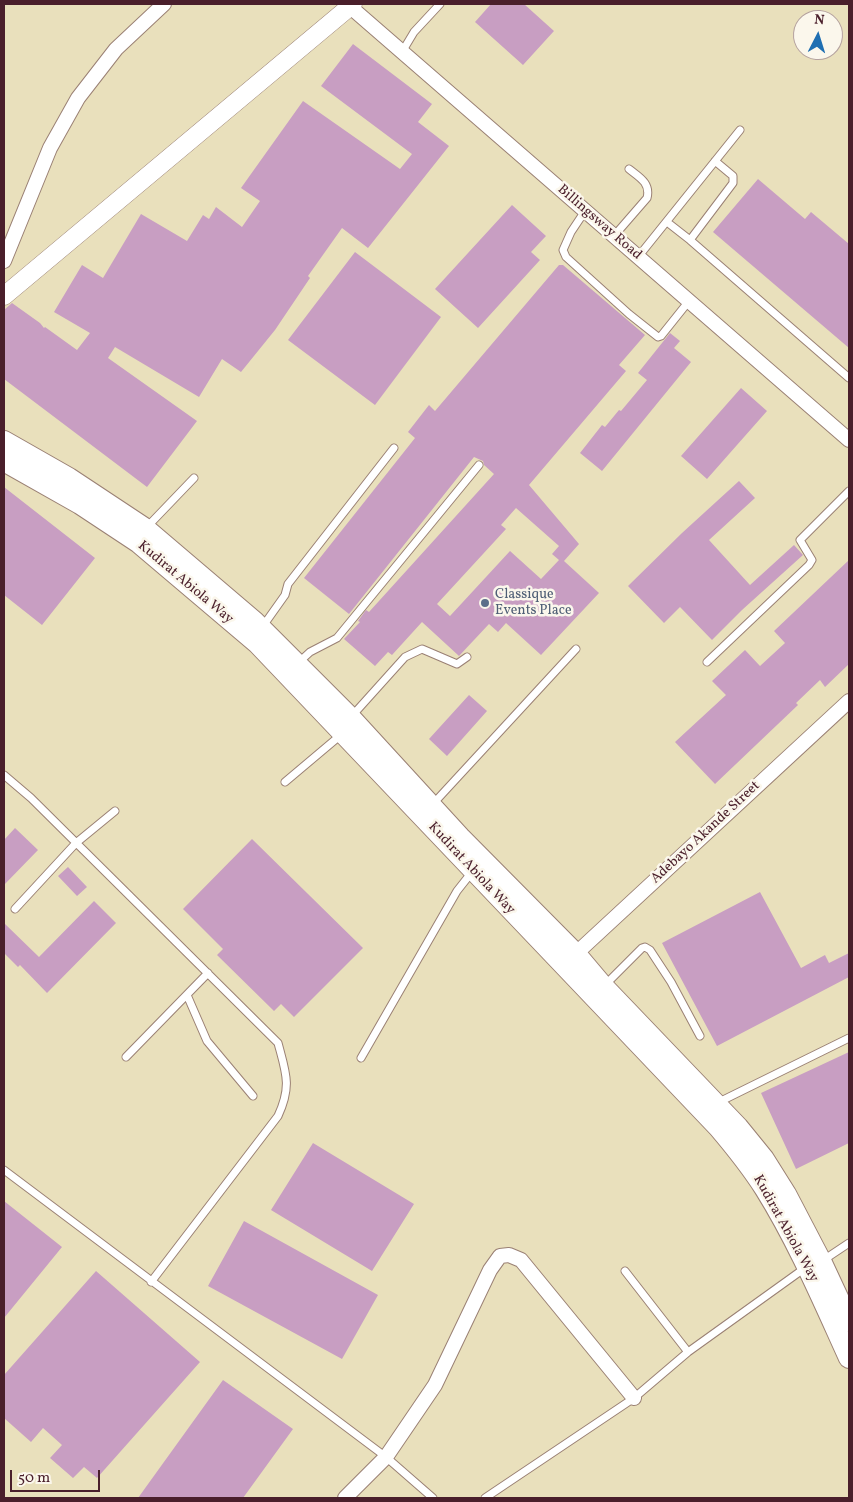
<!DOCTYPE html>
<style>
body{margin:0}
#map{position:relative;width:853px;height:1502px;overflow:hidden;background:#e9e0bc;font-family:Vollkorn,serif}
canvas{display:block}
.frame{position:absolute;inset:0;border:5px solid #4a1f2b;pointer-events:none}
.north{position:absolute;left:793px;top:10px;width:50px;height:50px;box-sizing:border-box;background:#fbf7ec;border:1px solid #b4a19f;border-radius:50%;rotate:5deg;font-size:14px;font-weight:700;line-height:20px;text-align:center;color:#4a1f2b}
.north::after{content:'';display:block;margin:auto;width:18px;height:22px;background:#1f6fb2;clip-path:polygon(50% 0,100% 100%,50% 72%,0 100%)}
.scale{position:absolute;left:10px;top:1470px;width:90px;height:22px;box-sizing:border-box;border:2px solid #4a1f2b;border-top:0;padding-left:6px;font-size:15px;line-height:18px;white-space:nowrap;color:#4a1f2b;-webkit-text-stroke:4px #fbf7ec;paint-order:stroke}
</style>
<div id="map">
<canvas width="853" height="1502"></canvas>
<div class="frame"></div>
<div class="north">N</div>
<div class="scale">50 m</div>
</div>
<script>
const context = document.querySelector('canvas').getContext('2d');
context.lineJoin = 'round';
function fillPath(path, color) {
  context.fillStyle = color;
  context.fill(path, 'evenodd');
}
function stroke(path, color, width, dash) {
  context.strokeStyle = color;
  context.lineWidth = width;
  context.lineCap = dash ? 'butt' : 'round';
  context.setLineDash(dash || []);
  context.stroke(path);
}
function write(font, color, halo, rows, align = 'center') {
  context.font = font + ' Vollkorn,serif';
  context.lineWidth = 5;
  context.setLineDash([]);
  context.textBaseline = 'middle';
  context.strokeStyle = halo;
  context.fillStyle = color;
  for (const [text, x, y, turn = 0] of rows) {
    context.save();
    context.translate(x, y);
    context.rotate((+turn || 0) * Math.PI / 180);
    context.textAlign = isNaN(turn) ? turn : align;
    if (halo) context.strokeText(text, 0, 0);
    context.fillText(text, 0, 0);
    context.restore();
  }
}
fillPath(new Path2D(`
 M491,4H524L554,31L523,65L475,22Z
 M353,44L432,104L418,122L449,146L368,248L342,228L308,276L310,278L275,330L241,372L222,359L199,397L115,347L108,358L197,421L147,487L4,379V310L12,303L40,323L44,328L45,327L77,350L90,333L54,312L82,265L103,278L141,214L187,241L203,215L209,219L216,207L242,227L260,201L241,188L303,101L400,169L412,154L321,86Z
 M758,179L805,219L811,212L849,244V348L713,232Z
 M512,205L546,236L531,252L540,260L478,328L435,289Z
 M355,252L441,317L375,405L288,340Z
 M559,265H563L645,335L619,365L626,371L529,485L579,544L564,561L599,593L541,655L506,623L498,632L489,624L459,656L422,622L392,655L388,652L375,666L344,639L360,622L358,621L366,610L369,612L494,474L484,465L483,461L474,457L349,614L304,578L415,438L408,432L429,405L435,411ZM516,508L559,546L552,554L559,560L541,579L510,551L450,616L437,604L506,529L501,525Z
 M670,333L680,341L674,348L691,362L602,471L580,453L602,425L605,427L619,410L621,411L647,380L638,373Z
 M741,388L767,411L707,479L681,456Z
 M739,481L755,498L709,540L750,585L794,545L803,555L742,610L712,640L680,607L664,623L628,586L682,533Z
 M4,487L95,558L42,625L4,595Z
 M849,560V664L825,687L820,680L796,703L798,705L715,784L675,742L726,695L712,681L745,650L760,666L785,643L774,631Z
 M469,695L487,711L447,756L429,739Z
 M15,828L38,850L4,885V840Z
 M252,839L363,948L294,1017L281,1004L274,1011L217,955L223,949L183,909Z
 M68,867L87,887L77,896L58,876Z
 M760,892L801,968L825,955L829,963L849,953V977L717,1046L662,943Z
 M94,901L116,923L47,993L20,965L18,967L4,953V923L39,957Z
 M849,1052V1143L796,1169L761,1093Z
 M313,1143L414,1204L372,1271L271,1210Z
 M4,1201L62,1247L4,1318Z
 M244,1221L378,1295L342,1359L208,1286Z
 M96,1271L200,1362L97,1478L84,1467L73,1478L50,1458L62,1445L43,1428L31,1442L4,1418V1375Z
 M223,1380L293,1429L243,1498H138Z`), '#c89ec2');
const service = new Path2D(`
 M402,52L414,32L440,4
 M585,211L571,232L563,250L566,257L629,314L658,337L661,336L689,301
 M667,222L690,240L849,378
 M614,236L647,198C651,183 639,177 629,169
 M690,240L733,183V176L715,161
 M638,257L740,130
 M146,528L194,478
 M263,626L285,595L288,584L394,448
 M707,662L809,565L812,560L800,540L849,491
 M298,663L310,652L337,638L479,465
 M351,717L405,657L422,649L457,664L467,657
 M4,775L31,798L278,1043C286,1073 292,1086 278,1116L151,1282
 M285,782L342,734
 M432,805L576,649
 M15,909L76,843L115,811
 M604,986L642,948L645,947L650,950L671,982L700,1036
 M187,995L207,1041L253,1096
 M126,1057L208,973
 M361,1058L457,891L472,872
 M717,1103L849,1038
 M4,1170L386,1457L433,1498
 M822,1261L849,1243
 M625,1271L688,1352
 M485,1498L634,1398L688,1352L805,1268`);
const minor = new Path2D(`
 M347,4L849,440
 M4,261L50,148L78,98L116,49L164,4
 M569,960L849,701
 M345,1498L386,1457L435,1385L490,1270L500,1256L509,1255L521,1260L634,1398`);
const tertiary = new Path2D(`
 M4,296L353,4`);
const secondary = new Path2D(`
 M4,441L69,478L146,529L254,621L350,717L460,837L576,954L603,986L738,1127L764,1159L786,1194L821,1261L849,1321
 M4,461L80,504L139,543L257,643L718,1127C735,1147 751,1167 765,1189C798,1242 823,1301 849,1358`);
stroke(service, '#9a8074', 9);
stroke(minor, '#9a8074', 16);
stroke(tertiary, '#9a8074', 19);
stroke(secondary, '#9a8074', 22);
stroke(service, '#fff', 7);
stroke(minor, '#fff', 14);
stroke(tertiary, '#fff', 18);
stroke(secondary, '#fff', 20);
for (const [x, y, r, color] of [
 [485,603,5,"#5c6f8a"]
]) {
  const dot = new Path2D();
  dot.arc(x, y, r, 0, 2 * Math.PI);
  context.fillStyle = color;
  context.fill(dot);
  stroke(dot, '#fbf7ec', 2);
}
write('14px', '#4a1f2b', '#fbf7ec', [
 ["Billingsway Road",599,223,41],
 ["Kudirat Abiola Way",185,583,40],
 ["Adebayo Akande Street",706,833,-43],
 ["Kudirat Abiola Way",471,869,47],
 ["Kudirat Abiola Way",785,1229,61]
]);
write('14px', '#4e5e75', '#fbf7ec', [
 ["Classique",495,595],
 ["Events Place",495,611]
], 'left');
</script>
